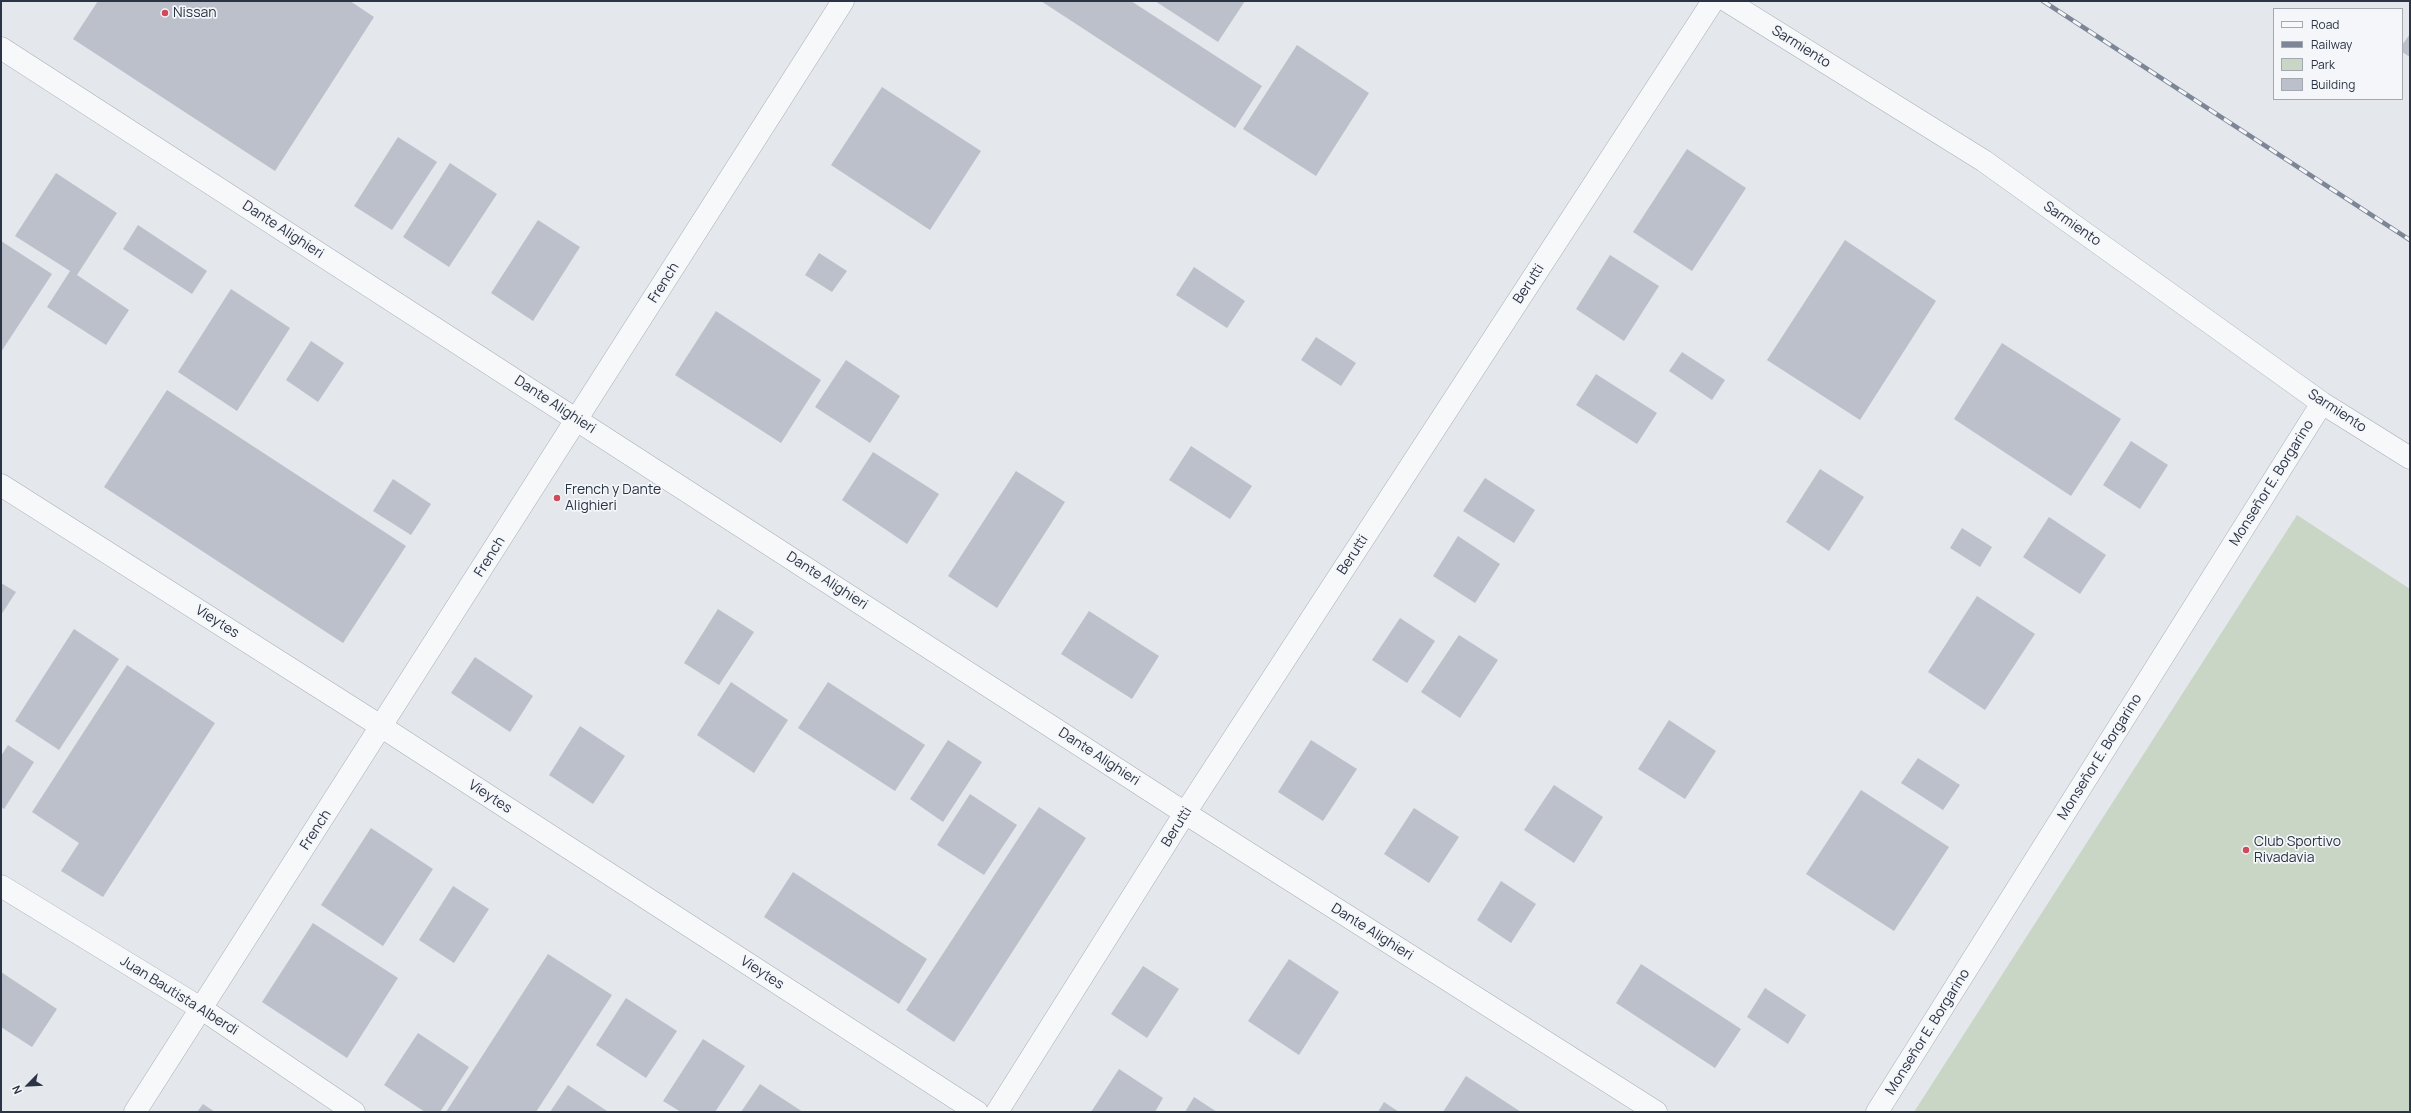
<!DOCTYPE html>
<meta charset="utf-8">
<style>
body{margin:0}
#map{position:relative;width:2411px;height:1113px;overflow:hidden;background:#e4e7ec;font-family:Manrope,sans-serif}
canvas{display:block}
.frame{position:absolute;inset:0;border:2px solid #2b3445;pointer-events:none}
.legend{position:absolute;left:2273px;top:8px;width:130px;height:92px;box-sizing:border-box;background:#f4f6f9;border:1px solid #a4a8b1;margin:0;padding:5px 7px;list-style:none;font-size:12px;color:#2b3445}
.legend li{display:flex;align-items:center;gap:8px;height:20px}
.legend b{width:20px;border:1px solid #a4a8b1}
.north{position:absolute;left:8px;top:1065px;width:40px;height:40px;-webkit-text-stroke:3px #f4f6f9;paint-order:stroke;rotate:246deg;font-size:11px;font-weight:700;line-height:16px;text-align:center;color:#2b3445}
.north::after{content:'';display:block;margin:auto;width:14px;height:18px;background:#2b3445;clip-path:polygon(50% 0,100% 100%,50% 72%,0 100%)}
</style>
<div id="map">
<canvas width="2411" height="1113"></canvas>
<div class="frame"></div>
<ul class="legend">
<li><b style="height:5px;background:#f7f8fa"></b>Road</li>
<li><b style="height:5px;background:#7d8696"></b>Railway</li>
<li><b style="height:11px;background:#c9d6c5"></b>Park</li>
<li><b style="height:11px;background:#bbc0ca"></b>Building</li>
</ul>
<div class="north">N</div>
</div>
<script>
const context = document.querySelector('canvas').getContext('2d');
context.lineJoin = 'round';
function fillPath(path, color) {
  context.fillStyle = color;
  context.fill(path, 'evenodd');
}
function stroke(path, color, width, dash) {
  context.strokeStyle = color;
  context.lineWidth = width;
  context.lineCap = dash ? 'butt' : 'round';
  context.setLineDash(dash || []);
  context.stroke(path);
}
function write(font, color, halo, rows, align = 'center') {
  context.font = font + ' Manrope,sans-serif';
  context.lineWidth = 3.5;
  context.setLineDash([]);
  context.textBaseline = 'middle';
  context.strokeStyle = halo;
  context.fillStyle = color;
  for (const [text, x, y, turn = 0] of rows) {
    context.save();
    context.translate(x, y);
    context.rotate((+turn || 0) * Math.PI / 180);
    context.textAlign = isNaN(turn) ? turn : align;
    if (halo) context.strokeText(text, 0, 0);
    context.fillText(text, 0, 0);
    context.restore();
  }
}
fillPath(new Path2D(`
 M2297,515L2410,589V1112H1914Z`), '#c9d6c5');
fillPath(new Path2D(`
 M98,1H350L374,17L275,171L73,39Z
 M1041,1H1131L1262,86L1235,128Z
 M1155,1H1245L1218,42Z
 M2410,34V57L2402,52V45Z
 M1297,45L1369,93L1316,176L1243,129Z
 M882,87L981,151L930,230L831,165Z
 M398,137L437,162L392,230L354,206Z
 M1687,149L1746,188L1692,271L1633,232Z
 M450,163L497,194L449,267L403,237Z
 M56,173L117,213L77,275L129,310L106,345L47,307L70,271L15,236Z
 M538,220L580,247L533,321L491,293Z
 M138,225L207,271L192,294L123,249Z
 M1845,240L1936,301L1860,420L1767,360Z
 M1,241L52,274L1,352Z
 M819,253L847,271L832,292L805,275Z
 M1610,255L1659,286L1624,341L1576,309Z
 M1194,267L1245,301L1227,328L1176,295Z
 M231,289L290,328L237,411L178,372Z
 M716,311L821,380L781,443L675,375Z
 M1316,337L1356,363L1341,386L1301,360Z
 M311,341L344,363L318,402L286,380Z
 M2002,343L2121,419L2071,496L1954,419Z
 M1682,352L1725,380L1712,400L1669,371Z
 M846,360L900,396L870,443L815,407Z
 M1596,374L1657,413L1637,444L1576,405Z
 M167,390L406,546L343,643L104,487Z
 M2131,441L2168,465L2140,509L2103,485Z
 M1191,446L1252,486L1230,519L1169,480Z
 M873,452L939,494L907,544L842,500Z
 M1820,469L1864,497L1829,551L1786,522Z
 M1016,471L1065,502L997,608L948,576Z
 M1485,478L1535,510L1514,543L1463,511Z
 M393,479L431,504L411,535L373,511Z
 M2049,517L2106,555L2080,594L2023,557Z
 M1962,528L1992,547L1980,567L1950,548Z
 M1458,536L1500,564L1475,603L1433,576Z
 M1,583L16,592L1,615Z
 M1977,596L2035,634L1985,710L1928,672Z
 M718,609L754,632L719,685L684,663Z
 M1089,611L1159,656L1132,699L1061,654Z
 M1400,618L1435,641L1407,683L1372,660Z
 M74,629L119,659L59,750L15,721Z
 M1459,635L1498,660L1460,718L1421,692Z
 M475,657L533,696L510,732L451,693Z
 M127,665L215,723L103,897L61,871L79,843L32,812Z
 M731,682L788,720L754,773L697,735Z
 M828,682L925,745L895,791L798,728Z
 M1669,720L1716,751L1685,799L1638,769Z
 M580,726L625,756L593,804L549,775Z
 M948,740L982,762L943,822L910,799Z
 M1311,740L1357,769L1323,821L1278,792Z
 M8,745L34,762L4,809L1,807V756Z
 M1918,758L1960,785L1943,810L1901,783Z
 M1554,785L1603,817L1574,863L1524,830Z
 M1861,790L1949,847L1894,931L1806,874Z
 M970,794L1017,825L984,875L937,845Z
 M1039,807L1086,838L954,1042L906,1010Z
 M1414,808L1459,837L1429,883L1384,854Z
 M371,828L433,869L383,946L321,905Z
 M793,872L927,959L899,1004L764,917Z
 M1501,881L1536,904L1511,943L1477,920Z
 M453,886L489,909L454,963L419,940Z
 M313,923L398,978L347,1058L262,1002Z
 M548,954L612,995L536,1112H446Z
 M1289,959L1339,992L1299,1055L1248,1021Z
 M1641,964L1741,1029L1715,1068L1616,1003Z
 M1143,966L1179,989L1147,1038L1111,1014Z
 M1,972L57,1009L32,1047L1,1027Z
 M1765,988L1806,1015L1788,1044L1747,1017Z
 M626,998L677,1031L646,1078L596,1045Z
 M418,1033L469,1067L440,1112H425L384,1085Z
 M703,1039L745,1066L715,1112H681L663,1101Z
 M1119,1069L1163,1098L1155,1112H1091Z
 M1466,1076L1521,1112H1443Z
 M760,1084L803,1112H741Z
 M568,1085L607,1111L606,1112H550Z
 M1194,1097L1217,1112H1185Z
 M1384,1102L1399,1112H1378Z
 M203,1104L215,1112H197Z`), '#bbc0ca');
const street = new Path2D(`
 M1727,1L1984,161L2322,403L2410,458
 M1,48L1185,813L1656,1112
 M1,485L382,727L977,1112
 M1,886L202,1009L354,1112
 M135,1112L843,1
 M997,1112L1185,813L1713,1
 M1877,1112L2322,403`);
stroke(street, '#a9aeb7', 23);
stroke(street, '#f7f8fa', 22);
const rail = new Path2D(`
 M2043,1L2410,240`);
stroke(rail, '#7d8696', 4.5);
stroke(rail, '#f4f6f9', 3, [9]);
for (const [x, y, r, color] of [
 [165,13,4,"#d1495b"],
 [557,498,4,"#d1495b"],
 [2246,850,4,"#d1495b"]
]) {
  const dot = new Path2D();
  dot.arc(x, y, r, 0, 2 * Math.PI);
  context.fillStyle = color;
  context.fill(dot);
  stroke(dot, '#f4f6f9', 1.5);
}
write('14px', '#2b3445', '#f4f6f9', [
 ["Nissan",173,13],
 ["French y Dante",565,490],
 ["Alighieri",565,506],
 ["Club Sportivo",2254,842],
 ["Rivadavia",2254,858]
], 'left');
write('14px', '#2b3445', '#f4f6f9', [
 ["Sarmiento",1801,47,32],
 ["Sarmiento",2072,224,35],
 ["Dante Alighieri",283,230,33],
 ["French",664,283,-58],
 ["Berutti",1529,284,-57],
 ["Dante Alighieri",555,405,33],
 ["Sarmiento",2337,411,33],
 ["Monseñor E. Borgarino",2272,483,-58],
 ["Berutti",1353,555,-57],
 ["French",490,557,-58],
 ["Dante Alighieri",827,581,33],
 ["Vieytes",217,622,32],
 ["Dante Alighieri",1099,757,33],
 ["Monseñor E. Borgarino",2100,757,-58],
 ["Vieytes",490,797,33],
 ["Berutti",1177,827,-58],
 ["French",316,830,-57],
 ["Dante Alighieri",1372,932,32],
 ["Vieytes",762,973,33],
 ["Juan Bautista Alberdi",179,996,32],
 ["Monseñor E. Borgarino",1928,1032,-58]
]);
</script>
